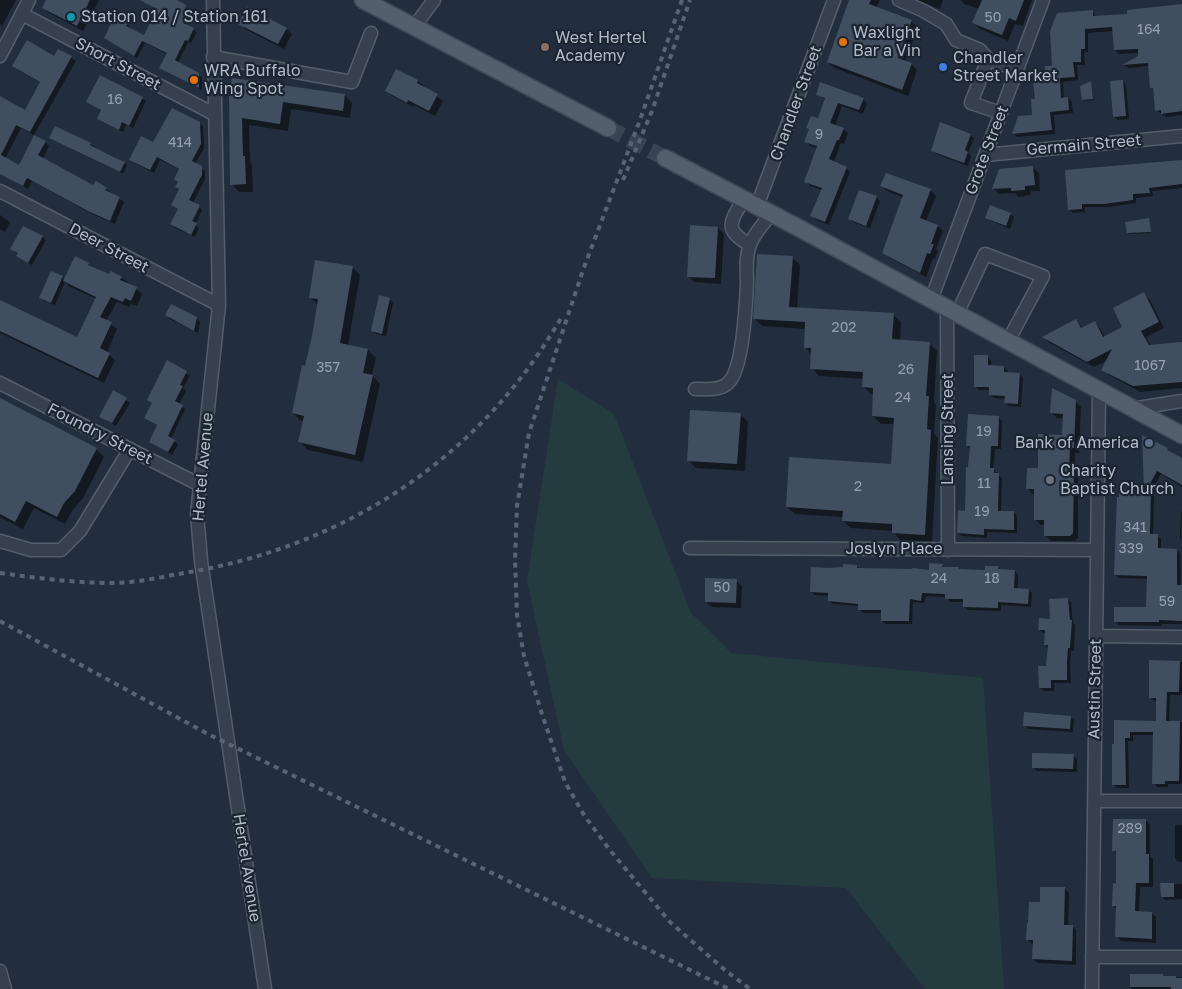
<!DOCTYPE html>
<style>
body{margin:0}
canvas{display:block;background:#222e3e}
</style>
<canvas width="1182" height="989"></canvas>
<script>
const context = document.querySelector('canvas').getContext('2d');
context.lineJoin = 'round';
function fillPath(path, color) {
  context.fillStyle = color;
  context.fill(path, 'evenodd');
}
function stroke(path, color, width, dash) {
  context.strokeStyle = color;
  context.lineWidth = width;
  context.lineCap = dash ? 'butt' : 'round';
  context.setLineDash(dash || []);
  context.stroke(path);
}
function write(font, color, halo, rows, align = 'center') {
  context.font = font + ' "Golos Text",sans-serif';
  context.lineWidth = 4.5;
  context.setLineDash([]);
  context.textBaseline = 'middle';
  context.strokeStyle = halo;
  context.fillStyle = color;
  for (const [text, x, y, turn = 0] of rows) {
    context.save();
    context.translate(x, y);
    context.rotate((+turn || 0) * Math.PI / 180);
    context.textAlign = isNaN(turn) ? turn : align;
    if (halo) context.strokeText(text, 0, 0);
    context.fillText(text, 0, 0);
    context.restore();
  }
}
fillPath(new Path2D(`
 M558,379L614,414L691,613L731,653L983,678L1004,989H925L846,888L652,878L564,750L527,581Z`), '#243c3f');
fillPath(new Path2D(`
 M0,0H16L2,26L0,24Z
 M47,0H99L83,31L49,13L43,7Z
 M147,0H174L188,9L186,25L197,32L191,43L188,42L178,63L202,77V90L164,70L167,54L145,43L137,58L105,38L127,24L130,27L129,29L144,37L158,9L149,5L146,2Z
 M851,0H880L876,8L911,21L918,28L905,62L911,64L917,70L908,96L835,68L828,62Z
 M915,0H943L940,9Z
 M961,0H1032L1023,26L1015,24L1008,41L980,29L974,23L979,9L964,4Z
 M1182,5V115L1166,117L1156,110L1149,66L1128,68L1124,65L1140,57L1139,53L1119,54L1115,50L1113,31L1088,33V52H1084L1085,65H1077L1078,80L1063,82L1064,99L1068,98L1072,102L1073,113L1054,115L1055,134L1017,137L1014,134L1034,116L1036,100L1047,82L1053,67L1092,11L1096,17L1129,15Z
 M240,23L286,29L292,34L284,49L245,29Z
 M59,50L76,61L34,135L21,128L5,159L19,166L45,142L49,146L43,159L94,186L106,189L124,202L115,224L94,215L32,181L28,189L17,183L0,171V101L26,111L41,83L18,70L14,65L55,57Z
 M397,71L418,81L443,101L435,116L414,105L413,107L392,96L386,91Z
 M1123,81L1126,85L1129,119L1117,120L1114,116Z
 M1090,82L1094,100L1084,101L1083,100Z
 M817,94L863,99L867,103L863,114L842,106L835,126L843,129L848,133L844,144L841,143L834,162L846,168L850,172L829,225L816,220L812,216L822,190L810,186L806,181L817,148L810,146L806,141L818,120L826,100Z
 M230,95H345L352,103L350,118L291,109L288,131L249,125L250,162L252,165L253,192H239L232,184Z
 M142,98L146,101L133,128L126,125L123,132L102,122L98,119L102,111L87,102Z
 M200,123L203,127L204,148L195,164L205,171V179L193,203L188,226L190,227L200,207L202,210L195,224L199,228L195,237L175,228L172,224L179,210L173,205L180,191L176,187L179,183L175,179L180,170L160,160L154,173L134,163L131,159L154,144Z
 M56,128L90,144L114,159L125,163L127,165L123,174L53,140L50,138Z
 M970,135L974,138L968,153L971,156L968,166L936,154L933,150Z
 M1182,161V188L1152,191L1153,196L1136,198V203L1108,207H1085V212L1073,213L1069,209Z
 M1033,167L1039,173L1040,191H1030L1031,195L1018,197L1015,193L999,194L993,189Z
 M882,186L930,190L936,196L926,221L938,226L943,231L936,249L938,251L935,259L933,258L926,277L890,258L884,252L904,198L887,191Z
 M860,191L877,197L880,201L870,228L853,222L850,219Z
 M1010,214L1014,217L1010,229L991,221L987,218Z
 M0,215L10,222L5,232L0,229Z
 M1148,220L1151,233L1129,234L1128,233Z
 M23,228L43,237L46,240L32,265L22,259L19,254L12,249Z
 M718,228L724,234L721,284L694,282L688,276Z
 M792,257L800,265L797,309L893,314L901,322L900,341L929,343L937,351L934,402L936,405L934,434L938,438L932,542L900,540L893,531L851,528L843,521V517L795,514L787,507L893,465L895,424H881L873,416L874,394H871L864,387V379L819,376L812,368V355L805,347L806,329L762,326L754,318Z
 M88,264L93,268L110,276L111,272L122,278L142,294L137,306L131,304L129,307L117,302L106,321L117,329L107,353L115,360L104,383L0,333V302L77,339L97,299L70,287L65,282L55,305L44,301L41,297L62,277L65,280Z
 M352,267L360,275L348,346L368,350L376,358L372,375L380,384L363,462L308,450L300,442L304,421H301L293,413L314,337L318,305L310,297Z
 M1144,294L1150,300L1164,328L1146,337L1151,346L1182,343V388L1140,392L1109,375L1103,369L1108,360L1094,367L1050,343L1044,338L1076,321L1083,328L1094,322L1100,328L1105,337L1124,328Z
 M390,299L393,303L386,336L376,334L373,331Z
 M167,315L196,318L200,322L198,333L170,319Z
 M987,356L991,360V367H1004L1008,371L1007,373L1020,374L1023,378L1021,407L1009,406L1006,402V399L994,398L990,394V390H979L975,386Z
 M167,362L190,376L183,388L186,391L179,404L185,409L171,439L178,444L172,455L150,441L158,426L146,418L152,404L149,400Z
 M114,392L130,403L116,426L100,416Z
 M0,399L96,449L104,457L83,498L72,511L65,524L34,508L23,529L0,517Z
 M1075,401L1081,407L1079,453H1075L1074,474L1078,478V538L1075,541H1051L1045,535L1046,525H1041L1035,519V494H1033L1027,488L1063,436L1064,418H1057L1051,412Z
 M740,414L748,422L745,471L696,468L688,460Z
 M998,417L1002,421L1001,449H995L993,469L1002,478L1001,512H1014L1017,516V533L987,532V538L962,536L958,533L966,512L971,449L967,446Z
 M1143,437L1182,459V487L1161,474L1151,492L1154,494L1153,536L1157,535L1161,539V550H1177L1180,554L1182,624H1162V626L1119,625L1115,621L1148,608V579L1119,578L1116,575L1145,490Z
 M1181,511L1182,512L1181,540L1180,538Z
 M942,565L945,568H958L960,570L986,571L997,568L1001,571H1015L1018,575V589L1028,590L1032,593L1031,607L1001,605V611L968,610L964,607V602H950L946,597L926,596L924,603L913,602L912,624H885L882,620V613H863L859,609L860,606L833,604L829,601V596L815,595L811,592L829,569L856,566L860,569L930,571Z
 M736,580L742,586L741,608L712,607L706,602Z
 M1067,599L1071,602L1073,623L1075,625L1074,651H1071L1070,666L1071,683H1054V691H1044L1040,688L1047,667L1049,649L1045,645L1046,633H1043L1039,629L1052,620Z
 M1150,661L1182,662V695H1170L1169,722H1182V784H1168V787H1157L1154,783L1155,735H1133V741H1128L1129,788H1117L1114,785L1115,722L1157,723L1158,701H1154L1150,697Z
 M1070,717L1074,720L1073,732L1028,729L1024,725Z
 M1073,756L1077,759V772L1037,771L1033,767Z
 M1146,820L1150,825V856L1153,859V887H1140L1139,913H1151L1156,917V943L1121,941L1117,937V909L1114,906L1117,885V854L1114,851Z
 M1175,825H1182V862H1178L1175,858Z
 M1182,884V899L1165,900L1162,896V885Z
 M1064,888L1069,893L1068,926H1072L1076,930V965L1038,963L1033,959L1034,944H1032L1027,939L1041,904Z
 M1131,975H1162L1165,978L1182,977V989H1131Z`), '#0007');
fillPath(new Path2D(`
 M46,0H90L77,26L42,8Z
 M140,0H177L186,5L183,23L194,28L188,41L185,40L175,60L199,73V88L159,68L167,53L142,41L134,56L104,38L115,16L128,23L126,26L144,35L157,9Z
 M849,0H871L869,4L912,20L898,58L912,63L902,90L827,62Z
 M982,0H1024L1016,21L1009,18L1002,35L972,23Z
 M1182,4V111L1161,114V110L1155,111L1153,88H1150L1148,63L1122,65L1138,56V49L1114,50L1112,27L1085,29V49H1081V62H1073L1075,77L1060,78L1061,98L1068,97L1069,110L1050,112L1052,130L1012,134L1018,116L1032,115L1031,99H1035L1033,82L1046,81L1045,66H1052L1050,31L1057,13L1093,10V16L1127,14V10Z
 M247,7L287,28L278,44L238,24Z
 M27,40L54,56L58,49L72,56L30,132L16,125L1,155L19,165L34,135L46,141L38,155L93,185L96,181L107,188L105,190L120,197L110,221L88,211L27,178L23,186L0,174V96L25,110L40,82L12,66Z
 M396,69L418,80L417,83L438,94L429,111L408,100L407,103L385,91Z
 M100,75L143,97L129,126L122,122L119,130L97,119L101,110L86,102Z
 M232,78L345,94L343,111L283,102L280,124L242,118L243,156H245L246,184L230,185L229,95Z
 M1123,80L1126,116L1113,117L1110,81Z
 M1091,81L1093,99L1082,100L1080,86Z
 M820,82L864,98L859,110L838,103L830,123L844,128L839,140H837L829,159L847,167L825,222L810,216L822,188L804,182L817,146L804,142L809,129L806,128L811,116L818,118L825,98L816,95Z
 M172,108L200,122L201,144L192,161L202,166V175L189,200L200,205L192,221L197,223L191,235L170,224L178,209L171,205L179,189L175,187L178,182L174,179L179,169L157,157L150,170L129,160L141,136L153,142Z
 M940,122L971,134L965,150L968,152L964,163L931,151Z
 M55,126L91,143L90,145L115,158L125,162L120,172L49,138Z
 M1182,160V184L1149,188L1150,193L1133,194V200L1104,204H1082V209L1068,210L1065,170Z
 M1033,166L1035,185L1025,186V190L1011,191V188L992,189L999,169Z
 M886,173L931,189L920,218L938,225L931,244H934L930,254L927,253L920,273L882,253L903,195L880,186Z
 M859,190L877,196L866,226L848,219Z
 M990,205L1011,213L1006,226L985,218Z
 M1149,218L1151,232L1127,233L1125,222Z
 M690,225L718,227L715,278L687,277Z
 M23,226L43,236L28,263L16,256L18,253L10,249Z
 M757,254L793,256L789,307L894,313L892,339L930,342L926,396H929L927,429L931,430L925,535L892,533V524L842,521L843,511L786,507L789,457L891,464L894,418L872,416L873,388L862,387L863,372L810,369L811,348H804L805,322L753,319Z
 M75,256L89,263L88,265L109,274L111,271L122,277L120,280L137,287L131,301L125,298L123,302L111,297L100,317L112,322L100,348L110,353L98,378L0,331V300L77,337L96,297L63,281Z
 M315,260L353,266L340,343L368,349L363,373L373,375L355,455L298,442L304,416L292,413L302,365L305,366L312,336L318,299L309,298Z
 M51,271L63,276L51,303L39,298Z
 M1144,292L1159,322L1141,331L1149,345L1182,342V382L1133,386L1101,370L1112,349L1087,362L1042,337L1076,319L1081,328L1095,321L1103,337L1122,327L1113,308Z
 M379,295L390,298L382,334L371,331Z
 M171,304L197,317L194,331L165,315Z
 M974,355H988V365L1004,366V372L1020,373L1018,404L1004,403L1005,396L989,395V387H974Z
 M167,360L187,371L180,385L183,386L175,401L183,405L168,436L175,440L168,452L149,442L157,425L144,418L152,403L147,400Z
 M1052,388L1076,400L1074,448H1070L1069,471H1074L1073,533L1070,536H1044V520H1034V489H1026L1027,468H1038V434L1062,435L1063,414L1050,413Z
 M113,390L127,398L112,423L99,417Z
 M0,398L97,448L75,491L64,503L57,517L26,501L15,522L0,514Z
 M690,410L741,413L737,464L687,461Z
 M968,414L999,416L998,446H991L990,468H994V473H999L998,511H1014V530L984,529V535L957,533L958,510L965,511L966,467H968L970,446H966Z
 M1142,435L1168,448L1167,450L1182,458V485L1157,471L1147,489H1151L1150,534H1158V548L1177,549V585H1182V621L1159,620V622H1114V607H1146L1147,576L1114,575L1117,497H1119V489H1144Z
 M929,563L943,564L942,567H959V569L985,570V566H998V569L1015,570L1014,588L1029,589L1028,604L998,602V608L963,607V599H945V594L922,593L921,601L910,599L909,621H881V610H858V604L828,601V593L810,592L811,567L829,568L843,567V564L857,565V568L912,569L913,568L929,570Z
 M705,578L737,579L736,603L705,602Z
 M1068,598L1070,620H1072L1070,648H1068L1067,661V680H1051V688H1039L1038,666H1046L1048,645H1044L1045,630H1038L1039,618L1050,619L1049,599Z
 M1149,660L1180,661L1179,692H1167L1166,721H1180L1179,781H1165V784H1152L1153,732H1130V738H1125L1126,785H1112V744H1114V720L1156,721V698H1149Z
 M1024,712L1071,716L1070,729L1023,726Z
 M1032,753L1074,754L1073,769L1032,768Z
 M1113,819H1146V854H1149V883H1136L1135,911L1152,912V939L1115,937L1116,906H1112L1113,883L1116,884V851H1112Z
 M1160,883H1174V897H1161Z
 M1040,887H1065L1064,925H1073L1072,961L1032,959L1033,940H1026L1027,923H1028L1029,902H1040Z
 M1130,974H1163V976H1176V978H1182V989H1171V987H1130Z`), '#414e60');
stroke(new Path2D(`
 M608,128L665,158`), '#384353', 16, [16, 8]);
const minor = new Path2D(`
 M213,0L219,305L197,514L201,561L265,989
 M899,0L924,11L946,24L956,40L980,50L988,59
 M22,14L214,114
 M414,27L434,0
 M0,56L29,0
 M213,57L352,82L371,33
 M1001,113L971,103L988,59L1017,70
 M985,155L1182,136
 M0,191L219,305
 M744,199C730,222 723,229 750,245
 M757,206L834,0
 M931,300L1043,0
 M947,308L948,550
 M957,314L985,254L1043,276L1008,341
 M0,383L200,485
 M695,389C705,389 720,391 728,383C743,370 746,304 747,283C747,270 745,257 750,245C754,233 764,223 772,213
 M1132,409L1182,401
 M0,541L31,550H61L80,531L130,449
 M690,548L1097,550
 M1096,636L1182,637
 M1094,801H1182
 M1092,957H1182
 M0,971L5,989
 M1092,989L1099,390`);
const major = new Path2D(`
 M363,0L608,128
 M665,158L797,227L1182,435`);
stroke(minor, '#545e6b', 15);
stroke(major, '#3f4956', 19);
stroke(minor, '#36404e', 12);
stroke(major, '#545f6e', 16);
stroke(new Path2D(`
 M682,0L640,120L583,270L529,433L517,506L515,559L517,615L524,656L541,711L565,782L584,815L609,849L670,922L726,971L750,989
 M623,180L652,111L690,0
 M0,573C37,578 75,583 113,583C136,583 161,577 184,573C343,547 480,459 561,318
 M0,621L206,733L729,989`), '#586475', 4, [5, 5]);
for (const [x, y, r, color] of [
 [71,17,5,"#0f9aa8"],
 [843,42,5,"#e8710a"],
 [545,47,5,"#8d6e63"],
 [943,67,5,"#3f7fe0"],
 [194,80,5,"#e8710a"],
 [1149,443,5,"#5c6f8a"],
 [1050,480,5,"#6b7280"]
]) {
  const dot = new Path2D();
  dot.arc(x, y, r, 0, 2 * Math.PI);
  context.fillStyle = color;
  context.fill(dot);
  stroke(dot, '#1b2532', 2);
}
write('14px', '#96a0af', null, [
 ["50",993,18],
 ["164",1149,30],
 ["16",115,100],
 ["9",819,135],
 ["414",180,143],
 ["202",844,328],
 ["1067",1150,366],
 ["357",328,368],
 ["26",906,370],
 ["24",903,398],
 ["19",984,432],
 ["11",984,484],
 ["2",858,487],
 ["19",982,512],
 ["341",1135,528],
 ["339",1131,549],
 ["24",939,579],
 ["18",992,579],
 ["50",722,588],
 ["59",1167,602],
 ["289",1130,829]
]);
write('16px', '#b2bbc9', '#1b2532', [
 ["Station 014 / Station 161",81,17],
 ["Waxlight",853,33],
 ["Bar a Vin",853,51],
 ["West Hertel",555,38],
 ["Academy",555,56],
 ["Chandler",953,58],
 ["Street Market",953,76],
 ["WRA Buffalo",204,71],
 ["Wing Spot",204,89],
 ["Bank of America",1139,443,"right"],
 ["Charity",1060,471],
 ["Baptist Church",1060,489]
], 'left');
write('16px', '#b2bbc9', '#1b2532', [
 ["Short Street",118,64,28],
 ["Chandler Street",796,103,-70],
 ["Germain Street",1084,145,-5],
 ["Grote Street",987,150,-69],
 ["Deer Street",109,248,28],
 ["Lansing Street",948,429,-90],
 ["Foundry Street",100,434,27],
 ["Hertel Avenue",203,467,-85],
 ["Joslyn Place",894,549],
 ["Austin Street",1095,689,-89],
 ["Hertel Avenue",247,868,81]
]);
</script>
